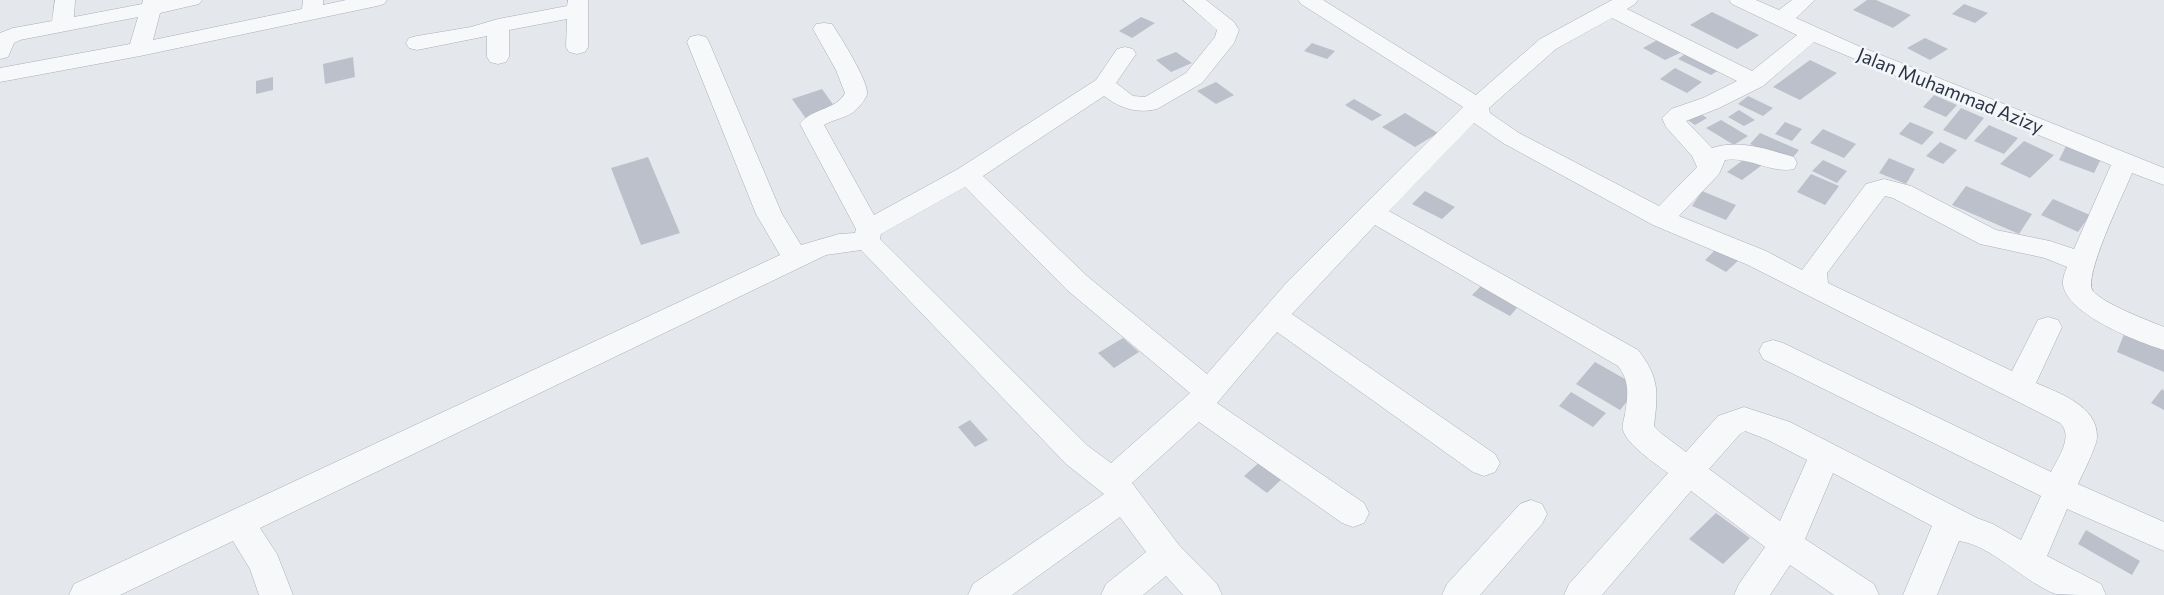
<!DOCTYPE html>
<style>
body{margin:0}
canvas{display:block;background:#e4e7ec}
</style>
<canvas width="2164" height="595"></canvas>
<script>
const context = document.querySelector('canvas').getContext('2d');
context.lineJoin = 'round';
function fillPath(path, color) {
  context.fillStyle = color;
  context.fill(path, 'evenodd');
}
function stroke(path, color, width, dash) {
  context.strokeStyle = color;
  context.lineWidth = width;
  context.lineCap = dash ? 'butt' : 'round';
  context.setLineDash(dash || []);
  context.stroke(path);
}
function write(font, color, halo, rows, align = 'center') {
  context.font = font + ' Commissioner,sans-serif';
  context.lineWidth = 5;
  context.setLineDash([]);
  context.textBaseline = 'middle';
  context.strokeStyle = halo;
  context.fillStyle = color;
  for (const [text, x, y, turn = 0] of rows) {
    context.save();
    context.translate(x, y);
    context.rotate((+turn || 0) * Math.PI / 180);
    context.textAlign = isNaN(turn) ? turn : align;
    if (halo) context.strokeText(text, 0, 0);
    context.fillText(text, 0, 0);
    context.restore();
  }
}
fillPath(new Path2D(`
 M1867,0H1876L1911,15L1893,28L1853,10Z
 M1964,4L1988,13L1975,23L1952,14Z
 M1712,12L1759,35L1737,49L1690,25Z
 M1141,17L1155,23L1132,38L1119,31Z
 M1925,38L1948,49L1930,60L1907,48Z
 M1659,39L1682,52L1665,60L1643,48Z
 M1312,43L1335,51L1327,59L1304,51Z
 M1689,51L1722,68L1711,75L1678,59Z
 M1176,52L1192,63L1171,72L1156,60Z
 M353,57L355,77L325,84L323,64Z
 M1810,60L1837,73L1800,100L1773,87Z
 M1675,68L1702,82L1687,93L1660,79Z
 M273,77V90L256,94V81Z
 M1216,82L1234,95L1216,104L1197,91Z
 M822,89L837,110L807,120L792,99Z
 M1934,95L1957,105L1946,117L1923,107Z
 M1748,96L1773,108L1763,116L1738,104Z
 M1354,99L1382,115L1372,121L1345,105Z
 M1961,108L1984,118L1966,140L1943,130Z
 M1694,110L1707,118L1695,125L1682,116Z
 M1739,110L1755,120L1744,126L1728,117Z
 M1405,113L1438,133L1415,147L1382,127Z
 M1721,120L1748,136L1734,145L1706,128Z
 M1785,122L1802,129L1792,141L1775,134Z
 M1910,122L1934,132L1922,145L1899,134Z
 M1989,125L2018,138L2004,154L1974,141Z
 M1823,129L1856,144L1844,158L1810,143Z
 M1760,133L1799,150L1789,162L1750,144Z
 M2024,141L2054,155L2030,178L2000,164Z
 M1940,142L1957,150L1943,164L1926,156Z
 M2066,146L2101,159L2094,173L2059,160Z
 M648,157L680,233L641,245L611,168Z
 M1747,157L1762,165L1742,180L1727,172Z
 M1889,158L1915,169L1906,184L1879,173Z
 M1823,160L1847,171L1837,183L1812,171Z
 M1811,174L1839,186L1825,205L1797,192Z
 M1966,186L2032,214L2019,234L1952,205Z
 M1425,191L1455,207L1442,219L1412,204Z
 M1702,191L1736,205L1726,220L1692,206Z
 M2053,199L2090,215L2078,232L2041,215Z
 M1719,246L1741,258L1726,272L1705,260Z
 M1484,283L1521,303L1510,316L1472,295Z
 M2126,329L2164,346V372L2117,352Z
 M1123,338L1139,352L1114,368L1098,353Z
 M1595,362L1639,387L1620,410L1576,384Z
 M2162,389L2164,391V410L2151,403Z
 M1571,392L1606,413L1593,427L1559,406Z
 M970,420L988,440L975,447L958,427Z
 M1262,460L1285,476L1267,493L1244,476Z
 M1716,513L1750,538L1723,564L1689,539Z
 M2086,530L2140,561L2132,575L2078,544Z`), '#bbc0ca');
const minor = new Path2D(`
 M55,0H75L74,17L142,4L143,0H202L199,4L160,13L153,40L302,9L303,0H323V5L346,0H387L384,4L377,6L140,56L0,82V68L130,44L138,17L20,40L14,43L8,57L0,59V33L13,28L52,21Z
 M568,0H588V47L585,52L577,54L569,52L566,47L567,19L509,30V57L506,62L498,64L490,62L487,57V36L417,50L409,48L406,43L409,38L417,36L471,27L498,19L567,6Z
 M1183,0H1206L1234,22L1239,30L1234,43L1202,83L1157,109C1136,114 1120,108 1104,96L983,176L1087,276L1207,374L1289,280L1463,107L1301,4L1298,0H1323L1476,95L1540,39L1612,0H1638L1635,4L1627,9L1752,71L1797,35L1732,4L1729,0H1756L1779,10L1792,0H1815L1796,18L1856,45L2164,168V185L2132,173C2125,191 2082,278 2093,291C2104,304 2147,320 2164,327V350C2138,342 2068,315 2063,285C2062,280 2065,272 2067,267L2045,258L1980,244L1893,198L1885,196L1827,273L1828,283L2012,371L2038,320L2048,317L2058,320L2062,327L2036,383C2059,393 2098,406 2097,437C2097,446 2082,475 2078,484L2164,522V551L2067,509L2047,556L2101,584L2106,595C2093,595 2068,595 2056,594C2025,583 1991,545 1959,541L1937,595H1903L1932,526L1833,473L1805,539L1874,584L1879,595H1834L1790,565L1770,595H1734L1739,584L1765,547L1691,491L1602,595H1564L1569,584L1668,473C1656,464 1627,445 1623,430C1622,425 1624,419 1625,414C1628,396 1630,381 1618,366L1375,225L1292,314L1495,454L1500,463L1495,472L1484,476L1473,472L1277,332L1217,403L1364,503L1369,513L1364,523L1353,527L1342,523L1199,422L1132,483L1179,545L1217,584L1222,595H1183L1166,576L1143,595H1101L1106,584L1146,552L1120,517L1012,595H968L973,584L1104,494L1066,464L861,250L826,255L260,528L277,554L293,595H259L250,569L233,541L120,595H69L74,584L780,255L756,214L687,42L690,37L698,35L706,37L709,42L782,214L801,245L839,234L855,233L856,229L800,124C811,108 837,110 845,93L836,70L813,29L816,24L824,23L832,24C840,36 869,82 867,94C866,99 860,106 856,110C847,118 834,119 824,125L874,215L958,169L1096,80L1117,49L1125,47L1133,49L1136,54L1116,83L1133,96L1145,97L1186,73L1215,37L1217,30ZM1612,18L1737,81L1703,98L1671,109L1662,118L1666,127L1692,156L1697,167L1659,206L1519,133L1490,113L1489,108L1556,49ZM1814,42L2111,165L2074,249L2050,241L1996,230L1911,186L1884,179L1866,184L1802,270L1766,251L1679,216L1719,174L1725,160C1749,156 1771,174 1794,169L1797,163L1794,157C1766,149 1740,139 1712,148L1686,121L1719,108L1763,86ZM1474,123L1503,143L1653,225L1748,265L2060,423C2074,436 2058,458 2051,472L1783,343L1773,340L1763,343L1759,351L1763,359L2041,496L2021,540L1993,524L1977,518L1790,422L1744,407L1718,416L1686,452L1662,434L1654,426C1658,393 1660,378 1638,350L1389,211ZM965,187L1067,290L1190,393L1111,463L1088,446L880,239L881,234ZM1745,431L1768,440L1807,460L1780,521L1709,469L1740,434Z
 M1531,500L1542,504L1547,514L1542,524L1480,595H1442L1447,584L1520,504Z`);
stroke(minor, '#a9aeb7', 1);
fillPath(minor, '#f7f8fa');
write('19px', '#2b3445', '#f4f6f9', [
 ["Jalan Muhammad Azizy",1950,91,22]
]);
</script>
